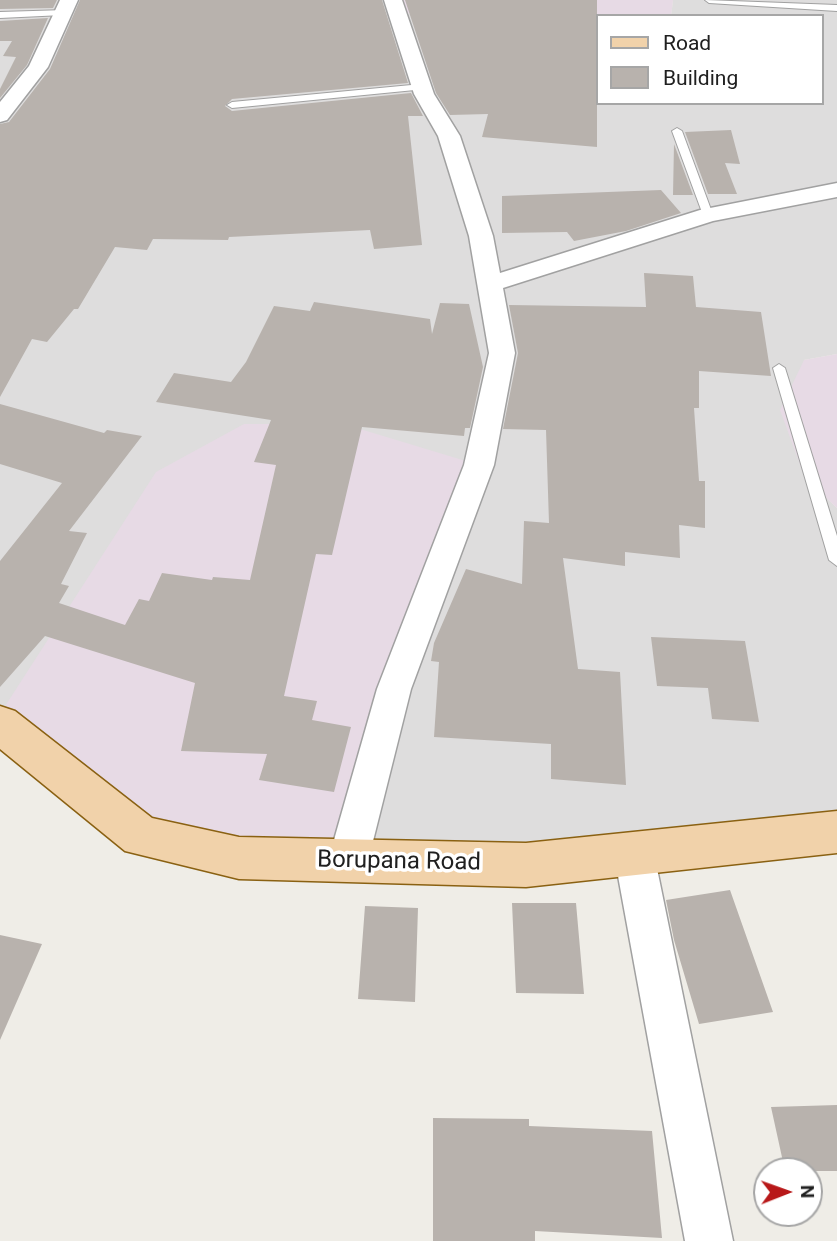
<!DOCTYPE html>
<style>
body{margin:0}
#map{position:relative;width:837px;height:1241px;overflow:hidden;background:#efede7;font-family:Roboto,sans-serif}
canvas{display:block}
.legend{position:absolute;left:596px;top:14px;width:228px;height:91px;box-sizing:border-box;background:#fff;border:2px solid #a6a6a6;margin:0;padding:9px 12px;list-style:none;font-size:21px;color:#202020}
.legend li{display:flex;align-items:center;gap:14px;height:35px}
.legend b{width:35px;border:2px solid #a6a6a6}
.north{position:absolute;left:753px;top:1157px;width:70px;height:70px;box-sizing:border-box;background:#fff;border:2px solid #a6a6a6;border-radius:50%;rotate:89deg;font-size:19px;font-weight:700;line-height:28px;text-align:center;color:#202020}
.north::after{content:'';display:block;margin:auto;width:24px;height:32px;background:#b81819;clip-path:polygon(50% 0,100% 100%,50% 72%,0 100%)}
</style>
<div id="map">
<canvas width="837" height="1241"></canvas>
<ul class="legend">
<li><b style="height:9px;background:#f1d2aa"></b>Road</li>
<li><b style="height:19px;background:#b8b2ad"></b>Building</li>
</ul>
<div class="north">N</div>
</div>
<script>
const context = document.querySelector('canvas').getContext('2d');
context.lineJoin = 'round';
function fillPath(path, color) {
  context.fillStyle = color;
  context.fill(path, 'evenodd');
}
function stroke(path, color, width, dash) {
  context.strokeStyle = color;
  context.lineWidth = width;
  context.lineCap = dash ? 'butt' : 'round';
  context.setLineDash(dash || []);
  context.stroke(path);
}
function write(font, color, halo, rows, align = 'center') {
  context.font = font + ' Roboto,sans-serif';
  context.lineWidth = 7;
  context.setLineDash([]);
  context.textBaseline = 'middle';
  context.strokeStyle = halo;
  context.fillStyle = color;
  for (const [text, x, y, turn = 0] of rows) {
    context.save();
    context.translate(x, y);
    context.rotate((+turn || 0) * Math.PI / 180);
    context.textAlign = isNaN(turn) ? turn : align;
    if (halo) context.strokeText(text, 0, 0);
    context.fillText(text, 0, 0);
    context.restore();
  }
}
fillPath(new Path2D(`
 M0,0H393L397,12L597,36V103H821V16H671L673,0H837V354L804,360L805,477L837,508V832L348,861L0,714Z`), '#dedddd');
fillPath(new Path2D(`
 M393,0H673L671,16H597V36L397,12Z
 M837,354V508L805,478L780,410L804,360Z
 M244,424H324L360,429L479,465L348,861L141,836L0,714L156,472Z`), '#e7dae5');
fillPath(new Path2D(`
 M0,0H57L53,8L0,9Z
 M80,0H382L408,83L232,99L225,106L232,111L411,93L423,116H408L422,245L374,249L370,230L229,237L228,240L153,239L147,250L115,247L78,309H74L47,342L32,339L0,397V124L9,122L50,69Z
 M405,0H597V147L482,137L488,114L450,115L436,93Z
 M48,18L27,65L0,98V89L16,57L3,56L12,41H0V21Z
 M731,130L740,164L725,163L737,194H708L685,132Z
 M674,144L693,195H673Z
 M661,190L681,213L626,231L574,241L567,232L502,233V196Z
 M644,273L693,276L696,307L761,312L771,376L699,371V408H694L699,481H705V528L679,525L680,558L625,552V566L563,558L578,669L620,672L626,785L551,779V744L434,737L439,662L431,661L434,643L466,569L522,584L524,521L549,523L546,430L503,429L518,353L509,305L646,307Z
 M314,302L430,319L432,334L440,303L469,304L483,367L470,428H465L464,436L362,427L332,555L316,554L284,696L317,701L312,720L351,727L334,792L259,780L267,754L181,751L195,683L45,636L0,687V561L62,483L0,464V404L104,433L107,430L142,436L69,531L87,533L61,584L69,586L59,603L125,625L139,599L149,601L162,573L212,580L213,577L250,580L276,465L254,462L271,420L156,402L174,373L231,382L246,362L274,306L310,311Z
 M651,637L745,641L759,722L712,719L708,688L657,686Z
 M730,890L773,1012L699,1024L674,940L666,900Z
 M512,903H576L584,994L516,993Z
 M365,906L418,908L415,1002L358,999Z
 M0,935L42,944L0,1040Z
 M837,1105V1171H785L771,1107Z
 M433,1118L529,1119V1126L652,1131L662,1238L535,1231V1241H433Z`), '#b8b2ad');
const lane = new Path2D(`
 M705,0L837,5V11L709,3Z
 M66,10V14L63,15L0,18V12Z
 M422,84L427,87L425,89L232,108L227,105L232,102Z
 M677,128L682,131L713,215L712,217L703,215L672,131Z
 M779,364L785,368L837,536V566L829,560L773,368Z`);
const street = new Path2D(`
 M60,0H78L48,67L7,120L0,122V102L29,66Z
 M384,0H402L434,94L460,136L493,236L500,273L700,210L837,183V197L713,221L503,288L515,353L494,465L411,689L368,861L362,874L348,880L334,874L328,861L377,689L464,465L489,353L469,236L438,136L414,94Z
 M634,836L648,841L654,854L733,1241H685L614,854L620,841Z`);
const primary = new Path2D(`
 M0,706L15,711L152,818L239,837L526,843L837,811V853L526,887L239,879L125,851L0,749Z`);
stroke(lane, '#a1a1a1', 2);
stroke(street, '#a1a1a1', 3);
stroke(primary, '#8a6112', 3);
fillPath(lane, '#fff');
fillPath(street, '#fff');
fillPath(primary, '#f1d2aa');
write('24px', '#202020', '#fff', [
 ["Borupana Road",399,862,1]
]);
</script>
